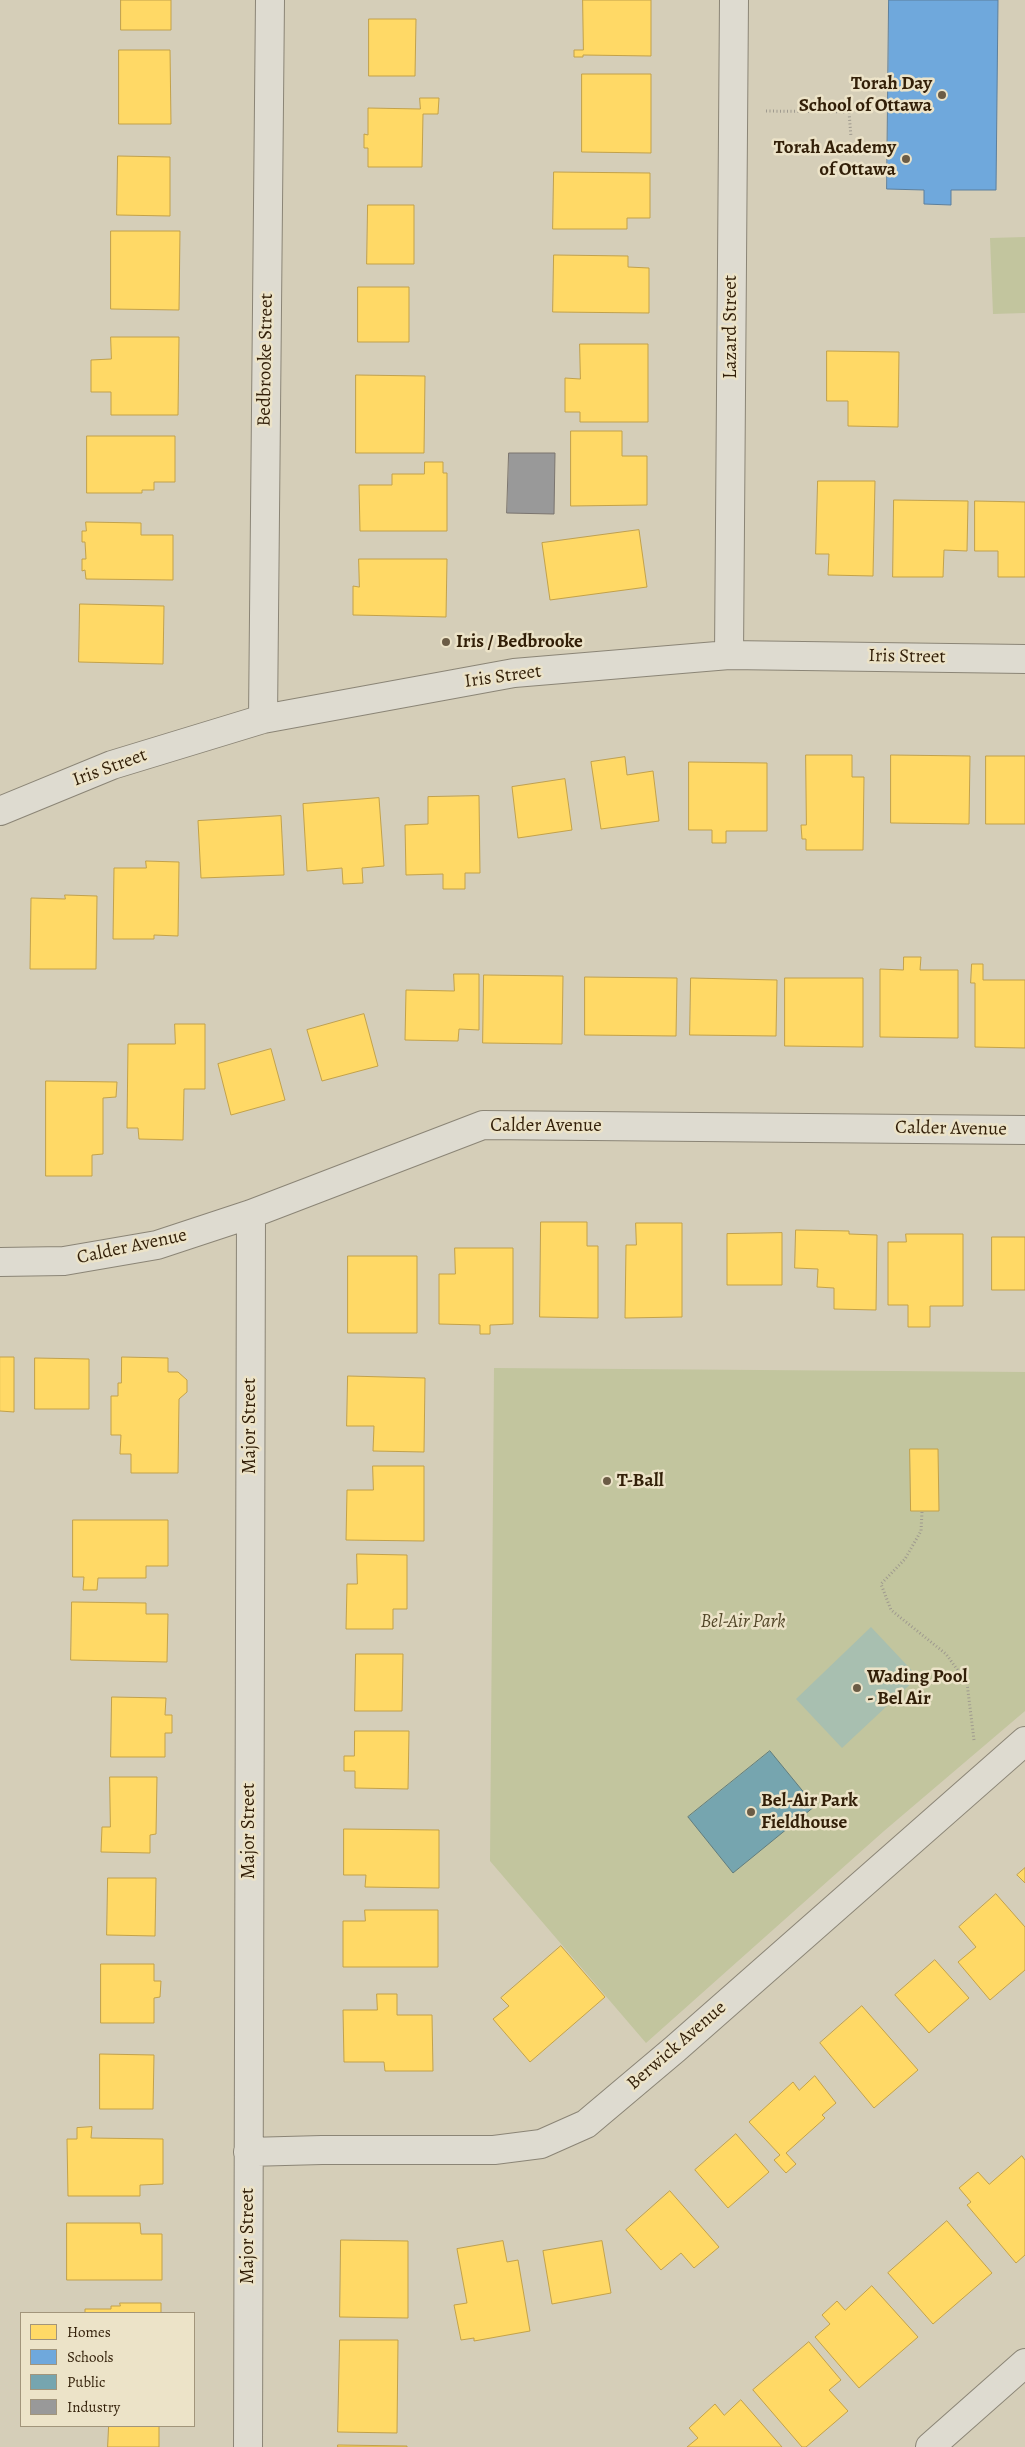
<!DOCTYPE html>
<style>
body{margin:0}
#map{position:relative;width:1025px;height:2447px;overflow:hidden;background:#d5ceb8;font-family:Alegreya,serif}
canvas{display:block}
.legend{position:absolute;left:20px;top:2312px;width:175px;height:115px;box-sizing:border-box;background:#ece3c8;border:1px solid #a2957b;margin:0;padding:6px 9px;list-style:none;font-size:15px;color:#321f08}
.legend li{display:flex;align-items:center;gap:10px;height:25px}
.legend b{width:25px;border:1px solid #a2957b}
</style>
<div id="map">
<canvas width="1025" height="2447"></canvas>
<ul class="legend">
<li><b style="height:14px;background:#ffd966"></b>Homes</li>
<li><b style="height:14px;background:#6fa8dc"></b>Schools</li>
<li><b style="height:14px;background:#76a5af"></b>Public</li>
<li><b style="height:14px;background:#999"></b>Industry</li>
</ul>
</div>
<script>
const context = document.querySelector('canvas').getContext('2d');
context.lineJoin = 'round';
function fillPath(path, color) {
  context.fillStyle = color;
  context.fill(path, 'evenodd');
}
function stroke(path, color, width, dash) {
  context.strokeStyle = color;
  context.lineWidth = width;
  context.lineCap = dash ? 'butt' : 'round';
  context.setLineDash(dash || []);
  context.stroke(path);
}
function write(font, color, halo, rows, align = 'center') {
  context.font = font + ' Alegreya,serif';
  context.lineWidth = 5;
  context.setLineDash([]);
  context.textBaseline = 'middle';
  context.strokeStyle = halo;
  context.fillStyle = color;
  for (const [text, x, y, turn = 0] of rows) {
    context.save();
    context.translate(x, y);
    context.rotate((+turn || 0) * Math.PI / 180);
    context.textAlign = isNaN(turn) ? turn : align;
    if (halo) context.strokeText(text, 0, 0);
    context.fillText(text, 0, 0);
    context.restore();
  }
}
fillPath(new Path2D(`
 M1025,237V313L993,314L990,238Z
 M494,1368L1025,1372V1711L884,1831L646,2043L490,1861Z`), '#c2c59e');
fillPath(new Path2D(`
 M871,1627L918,1677L842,1748L796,1699Z`), '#a8bfb0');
const homes = new Path2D(`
 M121,0H171V30H121Z
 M583,0H651V56L583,55V57H574V50H583Z
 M369,19H416L415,76H369Z
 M119,50H170L171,124H119Z
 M582,74H651V153L582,152Z
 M420,98H439L438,114H423L422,167H368V148H364V134L368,135V108L420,109Z
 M118,156L170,157V216L117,215Z
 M554,172L650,173V218H627V229H553Z
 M368,205H414V264H367Z
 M111,231H180L179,310L111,309Z
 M554,255L628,256V267L649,268V313L553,312Z
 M358,287H409V342H358Z
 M111,337H179L178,415H111V392H91V360L111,359Z
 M580,344H648V422H580V412H565V378L580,379Z
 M827,351L899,352L898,427L848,426V401H827Z
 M356,375L425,376L424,453H356Z
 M571,431H622V456H647V505L571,506Z
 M87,436H175V482H154V490H142V493H87Z
 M425,462H443V473H447V531H360L359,485H392V474H424Z
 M818,481H875L873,576L828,575L829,554H816Z
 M894,500L968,501L967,551L944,550L943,577H893Z
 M975,501L1025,502V577H998V551H975Z
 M86,522L141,523V535H173V580L86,579L85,570L82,571V559H86L85,542H82V531H86Z
 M639,530L647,587L550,600L542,543Z
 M359,559H447L446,617L353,615V586L359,587Z
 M80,604L164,606L163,664L79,662Z
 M806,755H852V777H864L863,850H806V839H802L801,825H806Z
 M891,755L970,756L969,824L891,823Z
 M986,756H1025V824H986Z
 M625,757L627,775L653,771L659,821L601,829L591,762Z
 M689,762L767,763V831H726V843H712V830H689Z
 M565,779L572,830L518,838L512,787Z
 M479,796L480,873H465V889H443V874L406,875L405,825L428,824V797Z
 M379,798L384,866L362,868L363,883L343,884L342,868L307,871L303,804Z
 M281,816L284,875L201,878L198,821Z
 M146,861L179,862L178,936L154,935V939H113L114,868H146Z
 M65,895L97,896L96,969H30L31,898L65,899Z
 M904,957H921L920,970H958V1038L880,1037V969L903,970Z
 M972,964H983V980H1025V1048L975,1047V983H971Z
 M454,974H479V1030L459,1029L458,1041L405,1040L406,990L454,991Z
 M484,975L563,976L562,1044L483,1043Z
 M585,977L677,978L676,1036L585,1035Z
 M691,978L777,980L776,1036L690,1035Z
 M785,978H863V1047L785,1046Z
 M364,1014L378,1066L322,1081L307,1030Z
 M175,1024H205V1089H184L183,1140L139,1139L138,1128H127L128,1044H175Z
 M271,1049L285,1100L231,1115L218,1064Z
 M46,1081L117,1082L116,1097L103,1098V1154L92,1155V1176H46Z
 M541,1222H587V1246H598V1318L540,1317Z
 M636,1223H682V1317L625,1318L626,1245H636Z
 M796,1230L849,1231V1234L877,1235L876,1310L834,1309V1288L817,1287L818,1269L795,1268Z
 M782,1233V1285H727V1234Z
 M906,1234H963V1306H930V1327H908V1305H888V1242H906Z
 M992,1237H1025V1290H992Z
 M455,1248H513V1324L490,1325V1334H480V1325L439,1324V1274H455Z
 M348,1256H417V1333H348Z
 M0,1357H14V1412L0,1411Z
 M122,1357L168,1358V1372H178L187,1380V1392L179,1399L178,1473H131V1454H120L121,1435H111V1396H118V1383H121Z
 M35,1358L89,1359V1409H35Z
 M348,1376L425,1378L424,1452L373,1451L374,1426H347Z
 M910,1449H938L939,1511H911Z
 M373,1466H424V1541L346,1540L347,1490H373Z
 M73,1520H168V1566H146V1578H98L97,1590H83L84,1577H73Z
 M357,1554L407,1555V1609H393V1629H346L347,1584H357Z
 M72,1602L146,1603V1614H168L167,1662L71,1660Z
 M356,1654H403L402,1711H355Z
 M112,1697L166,1698L165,1715H172V1733H165V1757H111Z
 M355,1731H409L408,1789L355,1788V1771H344V1756H354Z
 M110,1777H157L156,1834L150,1835V1853L101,1852L102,1827H110Z
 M344,1829L439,1830V1888L365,1887L366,1875H344Z
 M1025,1868V1883L1017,1875Z
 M108,1878H156L155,1936L107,1935Z
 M996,1894L1025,1927V1970L990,2000L958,1962L976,1947L959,1927Z
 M365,1910H438V1967H343V1921H365Z
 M561,1946L605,1997L530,2062L493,2019L509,2006L501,1998Z
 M935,1960L969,1998L929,2033L895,1995Z
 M101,1964H154V1981H161L160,1997L154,1998V2023H101Z
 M377,1994H397V2015H432L433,2071H385L384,2062H344L343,2010H377Z
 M862,2006L918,2070L874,2108L820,2043Z
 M100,2054L154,2055L153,2109H100Z
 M815,2076L836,2103L822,2115L825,2118L786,2153L796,2164L786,2173L774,2160L780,2155L749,2122L793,2082L799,2090Z
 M92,2127L91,2138L163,2139V2184L140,2185V2196H68L67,2139H77V2128Z
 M736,2134L769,2172L728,2208L695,2170Z
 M1022,2156L1025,2160V2255L1016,2263L967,2205L971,2202L959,2188L978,2172L989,2184Z
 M670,2191L719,2247L694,2268L681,2253L661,2270L626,2230Z
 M947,2221L992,2273L933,2324L888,2273Z
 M67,2223H140L141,2234H162V2280H67Z
 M341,2240L408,2241V2318L340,2317Z
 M503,2241L507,2262L518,2260L530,2331L474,2341V2338L461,2340L454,2305L467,2303L457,2249Z
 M602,2241L611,2293L552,2304L543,2251Z
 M872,2286L918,2337L859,2388L815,2337L830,2324L822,2315L837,2301L845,2310Z
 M120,2303H161V2313H85V2309H111V2306H120Z
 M340,2340H398L397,2433L338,2432Z
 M809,2342L841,2380L829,2390L848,2411L806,2447H802L753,2390Z
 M741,2400L782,2447H687L698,2438L689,2428L715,2404L724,2415Z
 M109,2426H159V2447H108Z
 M338,2445L407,2446V2447H338Z`);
fillPath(homes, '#ffd966');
stroke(homes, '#c2a14a', 1);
const schools = new Path2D(`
 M889,0H998L996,190H951V205L924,204V190L887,189Z`);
fillPath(schools, '#6fa8dc');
stroke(schools, '#5d7f9c', 1);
const public = new Path2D(`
 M770,1751L815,1806L733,1873L688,1817Z`);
fillPath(public, '#76a5af');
stroke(public, '#627d7d', 1);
const industry = new Path2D(`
 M509,453H555L554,514L507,513Z`);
fillPath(industry, '#999');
stroke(industry, '#7a746e', 1);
const minor = new Path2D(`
 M729,655L734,0
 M263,719L270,0
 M0,811L112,765L263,719L514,673L729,655L1025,659
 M0,1262L64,1261L157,1245L251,1214L483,1125L1025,1130
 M248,2152L322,2150H494L541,2144L586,2124L675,2049L1025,1741
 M248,2447L251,1214
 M930,2447L1025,2363`);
stroke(minor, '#8b8576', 30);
stroke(new Path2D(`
 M766,111L849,112L851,137
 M922,1512L921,1531L905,1559L881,1584L891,1610L946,1654L967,1683L974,1740`), '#9f9a8f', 3, [1, 2.5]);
stroke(minor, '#dedbd0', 28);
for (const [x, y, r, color] of [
 [942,95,5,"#6b5c46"],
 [906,159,5,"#6b5c46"],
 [446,642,5,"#6b5c46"],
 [607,1481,5,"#6b5c46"],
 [857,1688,5,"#6b5c46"],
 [751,1812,5,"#6b5c46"]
]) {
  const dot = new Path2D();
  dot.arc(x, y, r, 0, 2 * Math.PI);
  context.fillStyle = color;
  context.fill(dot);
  stroke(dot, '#ece3c8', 2);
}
write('bold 19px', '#321f08', '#ece3c8', [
 ["Torah Day",932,84,"right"],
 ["School of Ottawa",932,106,"right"],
 ["Torah Academy",896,148,"right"],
 ["of Ottawa",896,170,"right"],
 ["Iris / Bedbrooke",456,642],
 ["T-Ball",617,1481],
 ["Wading Pool",867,1677],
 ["- Bel Air",867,1699],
 ["Bel-Air Park",761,1801],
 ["Fieldhouse",761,1823]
], 'left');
write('19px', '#321f08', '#ece3c8', [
 ["Lazard Street",731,327,-90],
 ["Bedbrooke Street",266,360,-89],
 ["Iris Street",907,657,1],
 ["Iris Street",503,677,-8],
 ["Iris Street",110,768,-20],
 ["Calder Avenue",546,1126],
 ["Calder Avenue",951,1129,1],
 ["Calder Avenue",132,1247,-12],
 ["Major Street",250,1426,-90],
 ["Major Street",249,1831,-90],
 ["Berwick Avenue",677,2046,-41],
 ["Major Street",248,2236,-90]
]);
write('italic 19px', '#524628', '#ece3c8', [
 ["Bel-Air Park",743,1622]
]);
</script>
